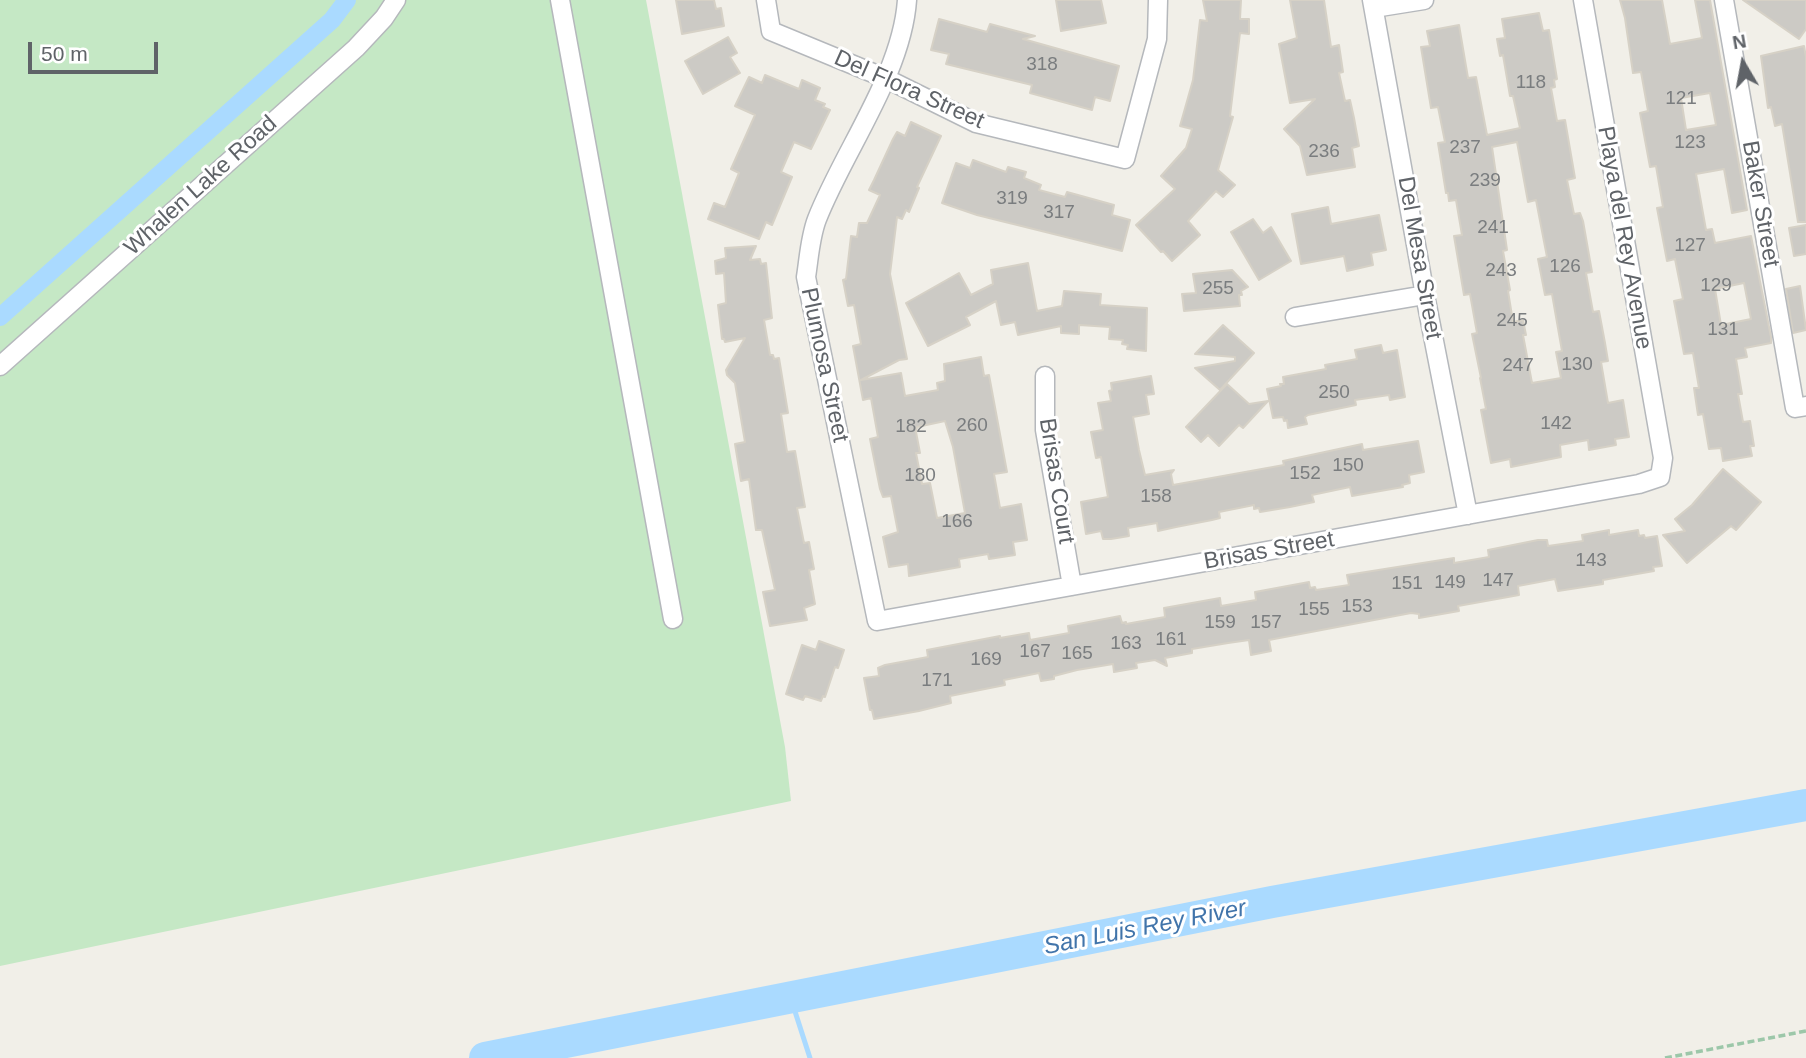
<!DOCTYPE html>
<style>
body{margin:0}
#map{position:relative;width:1806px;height:1058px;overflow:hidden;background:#f1efe8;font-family:Helvetica,sans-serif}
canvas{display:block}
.north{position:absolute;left:1708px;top:28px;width:70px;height:70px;-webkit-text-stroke:5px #fff;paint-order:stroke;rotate:350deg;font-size:19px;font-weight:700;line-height:28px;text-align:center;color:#5f6368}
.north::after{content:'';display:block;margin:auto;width:24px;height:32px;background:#5f6368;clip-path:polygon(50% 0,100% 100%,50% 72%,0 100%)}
.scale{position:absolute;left:28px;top:42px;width:130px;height:32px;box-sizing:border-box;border:4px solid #5f6368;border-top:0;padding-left:9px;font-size:21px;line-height:24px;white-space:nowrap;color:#5f6368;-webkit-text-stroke:5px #fff;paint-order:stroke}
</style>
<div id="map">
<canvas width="1806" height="1058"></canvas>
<div class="north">N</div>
<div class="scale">50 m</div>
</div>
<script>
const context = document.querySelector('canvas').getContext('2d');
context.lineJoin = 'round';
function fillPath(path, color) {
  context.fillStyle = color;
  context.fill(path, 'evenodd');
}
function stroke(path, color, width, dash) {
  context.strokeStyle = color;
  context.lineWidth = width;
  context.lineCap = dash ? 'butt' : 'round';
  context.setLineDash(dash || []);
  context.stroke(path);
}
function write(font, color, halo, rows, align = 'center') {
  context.font = font + ' Helvetica,sans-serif';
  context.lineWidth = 6;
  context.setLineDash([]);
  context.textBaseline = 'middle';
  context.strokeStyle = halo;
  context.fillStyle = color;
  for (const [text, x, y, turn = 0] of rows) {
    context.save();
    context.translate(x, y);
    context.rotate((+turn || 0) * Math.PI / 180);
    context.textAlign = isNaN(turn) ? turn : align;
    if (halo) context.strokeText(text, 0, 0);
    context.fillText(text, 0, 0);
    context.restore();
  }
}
fillPath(new Path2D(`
 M0,0H646L785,747L791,801L0,966Z`), '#c5e8c5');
stroke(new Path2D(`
 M790,996L810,1058`), '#aadaff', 5);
stroke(new Path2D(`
 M0,317L332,20L347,0`), '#aadaff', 18);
stroke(new Path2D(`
 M485,1058L1272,902L1806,805`), '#aadaff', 32);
const building = new Path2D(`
 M676,0H714L716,9L721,8L724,26L682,34Z
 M1056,0H1101L1106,23L1061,31Z
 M1203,0H1241L1240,19H1249V34L1240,33L1230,116L1233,117L1218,170L1235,185L1223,197L1216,191L1188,221L1200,235L1172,261L1163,251L1161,252L1136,225L1175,189L1161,176L1186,148L1192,129L1180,126L1193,80L1200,20L1207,21Z
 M1290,0H1324L1331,47L1339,45L1343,72L1339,73L1345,101L1350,100L1354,118L1359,146L1352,148L1355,167L1307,175L1300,146L1284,129L1315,99L1290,103L1279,44L1297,38Z
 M1620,0H1662L1670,44L1702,38L1695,0H1710L1747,210L1732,213L1724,169L1696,174L1706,230L1712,229L1715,243L1751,236L1771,337V343L1745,348L1747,357L1736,359L1742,394H1738L1743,422L1750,421L1754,446H1750L1752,456L1723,461L1721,448L1709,449L1703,414L1698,415L1694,388H1699L1693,353L1684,354L1674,301L1683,299L1675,259L1667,261L1657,208L1663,207L1656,166L1650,167L1640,113L1648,111L1641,72L1633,73L1625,18ZM1710,93L1716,125L1686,130L1681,98ZM1744,283L1751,319L1721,325L1715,289Z
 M1743,0H1806V29L1799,39Z
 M1539,13L1543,31L1549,30L1557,79L1554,80L1555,87L1551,88L1557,121L1565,120L1575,178L1567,180L1574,214L1580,213L1583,221L1592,272L1586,273L1593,312L1599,311L1605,343L1608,361L1601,362L1608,403L1623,400L1629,437L1615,439L1616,445L1589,450L1588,440L1560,445L1561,457L1511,467L1510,459L1491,463L1481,410L1486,409L1480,378H1481L1472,334L1477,333L1470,294L1464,295L1454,236L1462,235L1456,200L1449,201L1448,193H1446L1438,143L1445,142L1438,107L1431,108L1421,47L1430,46L1427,31L1459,25L1468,78L1476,77L1487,135L1520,128L1513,96H1510L1503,55L1500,56L1497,39L1505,38L1502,19ZM1517,142L1528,202L1536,200L1547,257L1538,259L1545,295L1552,294L1562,351L1556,352L1561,378L1532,383L1523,335H1526L1523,320L1513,322L1508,291L1510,290L1503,251L1507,250L1492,147Z
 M939,19L987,32L990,24L1035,36L1023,39L1119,66L1110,101L1095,97L1092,110L1030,93L1032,85L946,64L949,54L931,50Z
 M728,37L737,53L730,57L740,73L703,94L685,61Z
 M1804,46L1806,57V222H1798L1782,124L1775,126L1771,107L1768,108L1761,56Z
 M765,75L799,89L802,80L820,88L815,100L825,104L823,107L830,110L811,149L794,142L781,172L792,177L772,225L766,222L759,239L708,219L714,203L725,207L739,173L731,169L755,115L735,106L749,77L762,83Z
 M911,122L941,136L917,187L919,188L909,212L906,210L902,219L897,217L890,274L907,359L899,360L861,380L901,373L905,396L938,390L937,383L945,381L944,364L981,357L984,376L989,375L1007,472L994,474L1000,508L1021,504L1027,540L1013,542L1015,555L989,559L988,554L959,559L960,567L909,576L908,564L889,567L883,537L898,532L891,496L883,497L880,489L870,439L878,437L871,398L863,400L853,346L861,344L854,305L848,306L843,280L846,279L851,236L857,237L859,223H867L880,195L869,190L874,180L893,139L897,132L905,136ZM945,421L953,447L965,513L937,518L930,483L922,484L916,453H920L916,432L917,427Z
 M973,160L1006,172L1008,167L1026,172L1024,178L1041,185L1039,190L1065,197L1067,192L1114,205L1112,215L1130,220L1122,251L977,215L942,203L956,163L970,168Z
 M1328,207L1331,224L1379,215L1386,250L1371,253L1373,265L1347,271L1344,256L1301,264L1292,214Z
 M1253,219L1263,233L1271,227L1291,261L1259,280L1231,232Z
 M1806,225V254L1794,256L1789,228Z
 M756,246L750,260L760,259L761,264L766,263L772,318L764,320L770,355H773L774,359L779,358L788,413L781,414L787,452L795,451L805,507L797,508L804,543L809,542L814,569L809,570L815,604L804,608L807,620L770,626L763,592L775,590L762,530H756L749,479L741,481L735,444L745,442L735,383L727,375L726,370L745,338L725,342L724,339H722L718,305L726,303L724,273L716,274L715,261L726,258L725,248Z
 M1028,263L1037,311L1062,306L1064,291L1101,294L1100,305L1147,308L1146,351L1127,349L1128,345L1122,344L1123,340L1109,339L1110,327L1079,325V334L1061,333V326L1018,335L1015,322L1001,325L996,301L966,317L970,325L928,346L906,303L959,273L971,295L993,284L991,270Z
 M1232,270L1248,287L1241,291L1242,295H1239L1240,306L1184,311L1182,294L1196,293L1193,274Z
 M1800,286L1806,330L1793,333L1786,289Z
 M1223,325L1254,353L1220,390L1195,368L1235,361V357L1195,354Z
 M1381,345L1383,353L1397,350L1405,397L1390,400L1389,395L1355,400L1356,405L1308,415L1305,417L1307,424L1288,428L1287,420L1284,421L1283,417L1273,418L1267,389L1281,386L1280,384H1284L1283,377L1326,369L1325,365L1357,359L1355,350Z
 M1151,376L1154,394L1146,395L1149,414L1133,417L1139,450L1145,475L1174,470L1171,474L1173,485L1284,465L1283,461L1362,444L1363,450L1418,441L1424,472L1409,475L1410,483L1402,485L1403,487L1352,496L1350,487L1312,495L1314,502L1290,507L1260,512L1259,508L1254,509V505L1219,512L1220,518L1212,520L1176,527L1158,531L1157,523L1128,528L1129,536L1111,539H1103L1101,531L1086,534L1081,502L1108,497L1101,457L1096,458L1091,432L1103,430L1098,403L1111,401L1109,391L1112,390L1111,383Z
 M1227,384L1249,404L1268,401L1243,428L1239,425L1219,446L1208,435L1201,442L1186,427Z
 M1723,469L1761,502L1736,530L1731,526L1687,563L1663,535L1685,531L1675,519L1692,505Z
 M1609,530V535L1638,530L1639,536L1644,535L1645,538L1657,536L1662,566L1653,567L1654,571L1603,580V584L1558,591L1555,579L1518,586L1519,595L1458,606L1459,611L1419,618V614L1411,613L1269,640L1271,651L1251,655L1249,640L1228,643L1192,649V653L1165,658L1167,666L1155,660L1136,663L1137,668L1114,672L1113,664L1077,670L1054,676V679L1041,681L1039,673L1004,680L1005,685L950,696L951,703L919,711L874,719L872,710H870L864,678L879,676L878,668L885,665L928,657L927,650L1000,636V638L1029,633L1030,640L1069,633L1068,626L1120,616L1122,623L1126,622V624L1165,617L1164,608L1220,598L1221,606L1256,600L1255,592L1309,582L1310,588L1315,587L1316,590L1349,585L1347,575L1454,558V563L1489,557L1488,550L1538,540H1547L1548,546L1583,541L1582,535Z
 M819,641L844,650L838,668L835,667L825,697L823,696L821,701L805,696L803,700L786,694L802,645L816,650Z`);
fillPath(building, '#cccac5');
stroke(building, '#d6d1c6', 2);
const minor = new Path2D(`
 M560,0L673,619
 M766,0L771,31L885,78L976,123L1125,159L1157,39L1158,0
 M907,0C902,74 844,150 817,219C810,237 809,258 806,277L877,621L1639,484L1660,477L1663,458L1583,0
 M1372,0L1425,295L1468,515
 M1724,0L1795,408L1806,406
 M1374,8L1424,0
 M1295,317L1425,295
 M0,366L356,48L384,18L396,0
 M1045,376V430L1072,586`);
stroke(minor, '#b5b8bc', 21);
stroke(new Path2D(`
 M1665,1058L1806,1031`), '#9cc7a9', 3.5, [7, 3.5]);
stroke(minor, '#fff', 18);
write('19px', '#7a7d7f', null, [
 ["318",1042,65],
 ["118",1531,83],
 ["121",1681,99],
 ["123",1690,143],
 ["237",1465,148],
 ["236",1324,152],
 ["239",1485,181],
 ["319",1012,199],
 ["317",1059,213],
 ["241",1493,228],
 ["127",1690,246],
 ["126",1565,267],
 ["243",1501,271],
 ["129",1716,286],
 ["255",1218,289],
 ["245",1512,321],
 ["131",1723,330],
 ["130",1577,365],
 ["247",1518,366],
 ["250",1334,393],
 ["142",1556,424],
 ["260",972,426],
 ["182",911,427],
 ["150",1348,466],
 ["152",1305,474],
 ["180",920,476],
 ["158",1156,497],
 ["166",957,522],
 ["143",1591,561],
 ["147",1498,581],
 ["149",1450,583],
 ["151",1407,584],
 ["153",1357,607],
 ["155",1314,610],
 ["159",1220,623],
 ["157",1266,623],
 ["161",1171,640],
 ["163",1126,644],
 ["167",1035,652],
 ["165",1077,654],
 ["169",986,660],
 ["171",937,681]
]);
write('23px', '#5f6368', '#fff', [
 ["Del Flora Street",909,90,24],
 ["Whalen Lake Road",201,186,-42],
 ["Baker Street",1760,204,80],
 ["Playa del Rey Avenue",1624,238,80],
 ["Del Mesa Street",1419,258,80],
 ["Plumosa Street",824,365,78],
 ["Brisas Court",1056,481,81],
 ["Brisas Street",1269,551,-10]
]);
write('italic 24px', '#4174aa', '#fff', [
 ["San Luis Rey River",1145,928,-11]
]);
</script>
